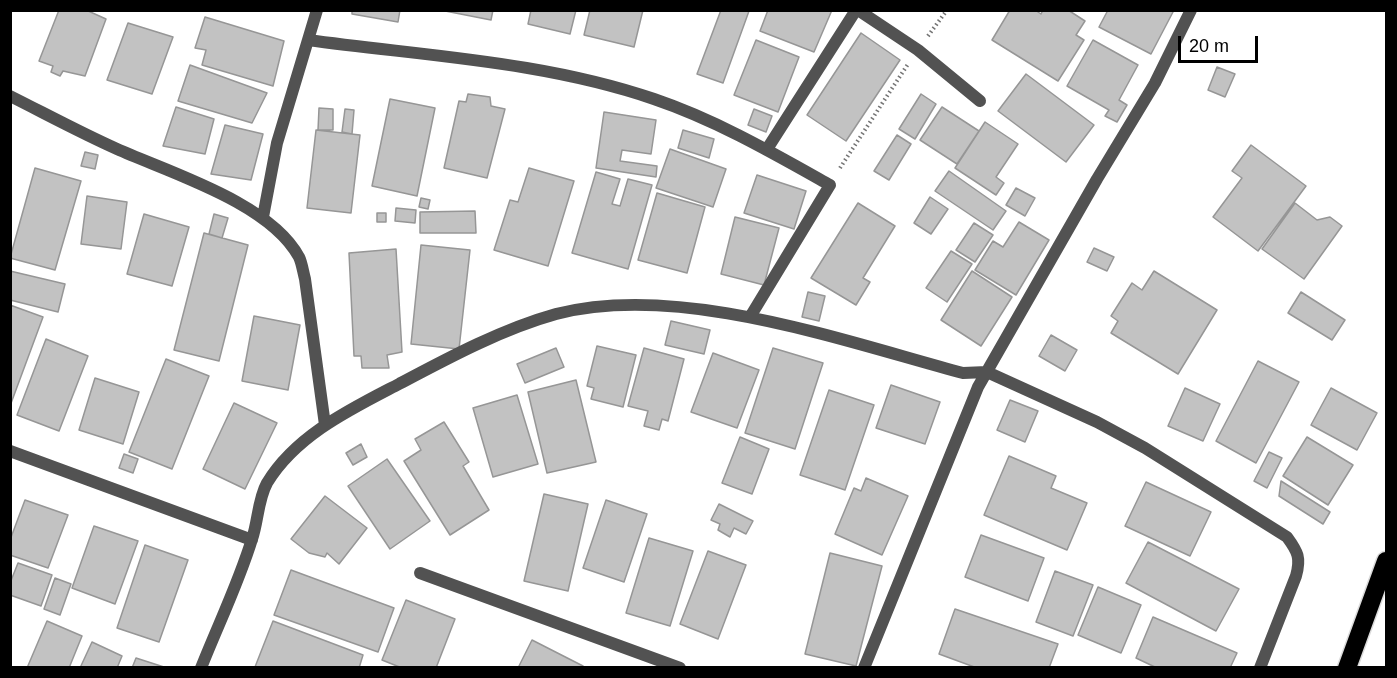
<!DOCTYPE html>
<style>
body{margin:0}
#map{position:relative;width:1397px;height:678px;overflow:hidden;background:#fff;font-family:Arial,sans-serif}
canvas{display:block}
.frame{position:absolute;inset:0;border:12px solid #000;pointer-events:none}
.scale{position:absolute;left:1178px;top:36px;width:80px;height:27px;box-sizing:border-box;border:3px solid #000;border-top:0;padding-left:8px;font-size:18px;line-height:21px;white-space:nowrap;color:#000;-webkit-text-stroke:4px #fff;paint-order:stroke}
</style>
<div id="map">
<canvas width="1397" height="678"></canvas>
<div class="frame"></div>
<div class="scale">20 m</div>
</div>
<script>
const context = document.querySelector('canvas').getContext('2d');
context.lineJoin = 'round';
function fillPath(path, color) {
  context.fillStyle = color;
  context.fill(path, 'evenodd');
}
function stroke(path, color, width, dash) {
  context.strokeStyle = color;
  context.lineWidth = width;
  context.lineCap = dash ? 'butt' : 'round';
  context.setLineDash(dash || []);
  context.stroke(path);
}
const building = new Path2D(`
 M59,10H86L106,19L85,76L63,71L60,76L51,72L53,66L39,61Z
 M352,10H400L398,22L352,14Z
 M440,10H493L491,20Z
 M531,10H576L570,34L528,24Z
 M590,10H643L634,47L584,35Z
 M721,10L749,11L723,83L697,74Z
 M768,10H832L814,52L760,31Z
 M1010,10H1035L1041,14L1043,10H1068L1085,21L1076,35L1084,40L1058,81L992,40Z
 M1108,10H1170L1173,12L1151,54L1099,27Z
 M205,17L284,41L273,86L202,65L206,50L195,48Z
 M128,23L173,37L152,94L107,80Z
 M861,33L900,60L846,141L807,115Z
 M756,40L799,57L778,112L734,95Z
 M1093,40L1138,65L1119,100L1127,105L1117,122L1105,116L1109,110L1067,86Z
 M190,65L267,93L252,123L178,101Z
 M1217,67L1235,74L1225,97L1208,90Z
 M1026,74L1094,125L1066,162L998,111Z
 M468,94L490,97L491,106L505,109L487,178L444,168L459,101L466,102Z
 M921,94L936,104L915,139L899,129Z
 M390,99L435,108L417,196L372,186Z
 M176,107L214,119L205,154L163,146Z
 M942,107L979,131L957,164L920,140Z
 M319,108L333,109V130H318Z
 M345,109L354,110L352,134L342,132Z
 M754,109L772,116L766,132L748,125Z
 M604,112L656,120L651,154L622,150L620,161L657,166L656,177L596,168Z
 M985,122L1018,144L996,177L1004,183L996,195L955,168Z
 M225,125L263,134L251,180L211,174Z
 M316,130L360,135L351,213L307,208Z
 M683,130L714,139L709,158L678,148Z
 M897,135L911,144L889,180L874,171Z
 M1251,145L1306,186L1258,251L1213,217L1242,178L1232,171Z
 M670,149L726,169L713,207L656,188Z
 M85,152L98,155L95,169L81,166Z
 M35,168L81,181L55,270L10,258Z
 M529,168L574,181L548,266L494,250L510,200L518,202Z
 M949,171L1006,211L993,230L935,191Z
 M596,172L620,179L612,204L620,206L628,179L652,185L628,269L572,253Z
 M757,175L806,191L794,229L744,213Z
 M1016,188L1035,198L1025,216L1006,205Z
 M657,193L705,207L687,273L638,260Z
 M87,196L127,202L121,249L81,244Z
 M930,197L948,209L931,234L914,223Z
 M421,198L430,200L428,209L419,207Z
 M858,203L895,226L863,278L870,282L856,305L811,278Z
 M1295,203L1317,220L1330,217L1342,226L1304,279L1262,249Z
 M396,208L416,210L415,223L395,221Z
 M475,211L476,233H420V212Z
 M377,213H386V222H377Z
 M144,214L189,227L172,286L127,274Z
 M214,214L228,218L222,238L209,234Z
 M735,217L779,228L764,285L721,274Z
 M1019,222L1049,240L1016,295L975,270L993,241L1003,247Z
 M974,223L993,235L975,262L956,250Z
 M204,233L248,245L219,361L174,350Z
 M421,245L470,250L459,349L411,344Z
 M1094,248L1114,257L1107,271L1087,262Z
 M396,249L402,352L387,355L389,368H362L361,356H354L349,253Z
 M951,251L972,264L947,302L926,288Z
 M10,271L65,284L58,312L10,300Z
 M972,271L1012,297L981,346L941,320Z
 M1154,271L1217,310L1178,374L1111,333L1118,321L1111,316L1132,283L1142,290Z
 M808,292L825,296L819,321L802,317Z
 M1301,292L1345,320L1332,340L1288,313Z
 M10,305L43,317L10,406Z
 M254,316L300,325L288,390L242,381Z
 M671,321L710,330L704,354L665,345Z
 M1051,335L1077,350L1065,371L1039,356Z
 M46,339L88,356L59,431L17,415Z
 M597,346L636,355L623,407L591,399L594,388L587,386Z
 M556,348L564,367L525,383L517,364Z
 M644,348L684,359L668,421L662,419L659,430L644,426L648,411L628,406Z
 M773,348L823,363L795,449L745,433Z
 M713,353L759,370L737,428L691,412Z
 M166,359L209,376L172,469L129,452Z
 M1258,361L1299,382L1256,463L1216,441Z
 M95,378L139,392L123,444L79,430Z
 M576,380L596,462L547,473L528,392Z
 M891,385L940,402L925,444L876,428Z
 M1185,388L1220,404L1203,441L1168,426Z
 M1331,388L1377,413L1357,450L1311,425Z
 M829,390L874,405L845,490L800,475Z
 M517,395L538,464L493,477L473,408Z
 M1010,400L1038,411L1025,442L997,430Z
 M234,403L277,423L245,489L203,469Z
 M444,422L469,462L463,466L489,510L450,535L404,461L421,450L415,439Z
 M740,437L769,449L752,494L722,483Z
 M1307,437L1353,465L1328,505L1283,476Z
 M361,444L367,457L353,465L346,453Z
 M1269,452L1282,458L1267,488L1254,481Z
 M124,454L138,459L133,473L119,468Z
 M1009,456L1056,476L1051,488L1087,503L1067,550L984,515Z
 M387,459L430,521L390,549L348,486Z
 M866,478L908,496L882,555L835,534L854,488L861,491Z
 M1281,481L1330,512L1323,524L1279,496Z
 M1146,482L1211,512L1190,556L1125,526Z
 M544,494L588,504L568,591L524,581Z
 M325,496L367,528L339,564L327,553L325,557L309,553L291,539Z
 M25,500L68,515L48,568L10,555V540Z
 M606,500L647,514L624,582L583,568Z
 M719,504L753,521L746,534L734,528L730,537L718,530L720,524L711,520Z
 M94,526L138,541L115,604L72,588Z
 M981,535L1044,558L1028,601L965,577Z
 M649,538L693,551L670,626L626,613Z
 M1148,542L1239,589L1216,631L1126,583Z
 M145,545L188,560L159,642L117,628Z
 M708,551L746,565L718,639L680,624Z
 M830,553L882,566L856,666L805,654Z
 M18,563L52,575L41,606L10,595V583Z
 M291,570L394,608L378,652L274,615Z
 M1055,571L1093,585L1073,636L1036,622Z
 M55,578L71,584L60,615L44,609Z
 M1098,587L1141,605L1121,653L1078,635Z
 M406,600L455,619L436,668H402L382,660Z
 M955,609L1058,644L1049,668H977L939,654Z
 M1153,617L1237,653L1230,668H1157L1136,658Z
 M47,621L82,636L69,668H27Z
 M273,621L363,655L359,668L255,667Z
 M532,640L583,666V668H518Z
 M92,642L122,656L117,668H80Z
 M136,658L167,668H132Z`);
fillPath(building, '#c2c2c2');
stroke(building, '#969696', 1.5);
const highway = new Path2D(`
 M1347,668L1386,561`);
stroke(highway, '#dbdbdb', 21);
stroke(new Path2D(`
 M928,36L947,10
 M840,168L908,64`), '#747474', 4, [1.5, 3]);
stroke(new Path2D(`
 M858,10L918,50L980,101
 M308,40C424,56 543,61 654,99C716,120 773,153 830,185L750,317
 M10,96C46,114 81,133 117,149C171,173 270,203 299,257C302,263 303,272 305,279L325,425
 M769,146L856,10
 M263,217L277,143L317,10
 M10,451L252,540
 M420,573L680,668
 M201,668C218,625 239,582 252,539C258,522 258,499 267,483C296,435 351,409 399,384C448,358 502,329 556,314C679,282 843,341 963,373L987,372L1097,422L1145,448L1287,537C1298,552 1301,558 1296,576L1260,668
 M864,668L978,387L1097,179L1155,83L1191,10`), '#525252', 12);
stroke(highway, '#000', 18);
</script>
